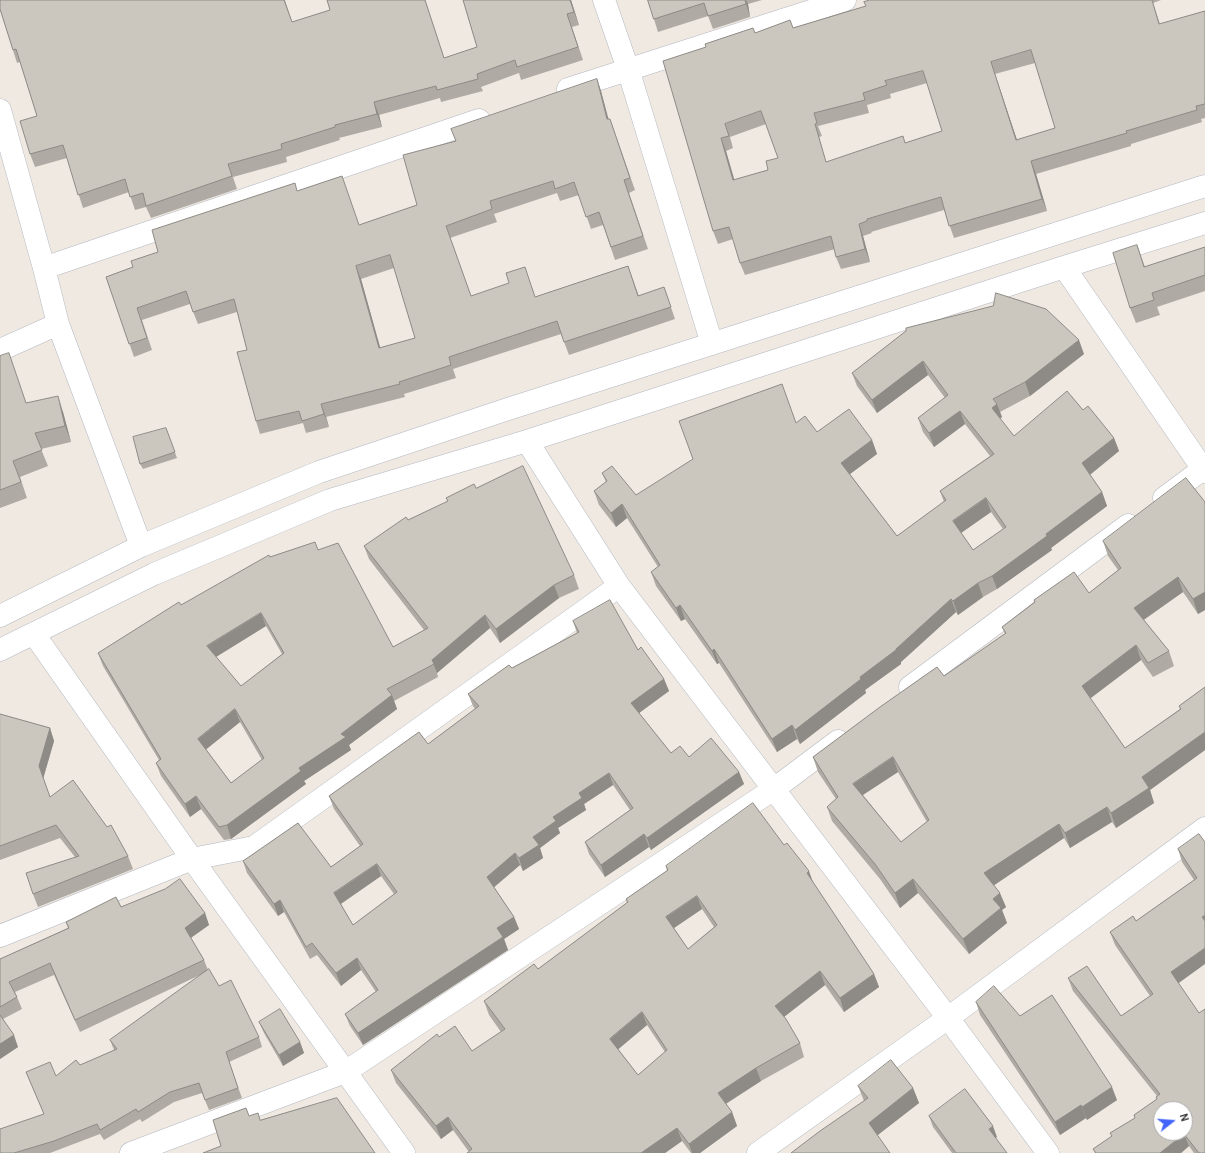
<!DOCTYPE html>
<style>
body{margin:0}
#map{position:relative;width:1205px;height:1153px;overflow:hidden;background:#efe9e1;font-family:Karla,sans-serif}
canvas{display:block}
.north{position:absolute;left:1153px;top:1101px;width:40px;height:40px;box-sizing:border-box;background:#fff;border:1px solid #ababab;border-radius:50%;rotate:73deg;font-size:11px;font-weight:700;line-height:16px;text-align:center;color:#2e2e2e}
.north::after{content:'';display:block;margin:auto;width:14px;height:18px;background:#4264fb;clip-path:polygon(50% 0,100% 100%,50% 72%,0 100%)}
</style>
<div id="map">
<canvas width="1205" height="1153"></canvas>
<div class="north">N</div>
</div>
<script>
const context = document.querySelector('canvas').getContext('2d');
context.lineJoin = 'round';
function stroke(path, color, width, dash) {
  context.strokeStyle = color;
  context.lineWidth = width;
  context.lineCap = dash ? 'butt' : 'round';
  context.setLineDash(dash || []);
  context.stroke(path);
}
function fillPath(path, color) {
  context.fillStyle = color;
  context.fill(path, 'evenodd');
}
const street = new Path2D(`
 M604,0L628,69L712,344
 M568,89L845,0
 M0,110L44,268L58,324L141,546
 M1064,267L1205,472
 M44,268L479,120
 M0,350L58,324
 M527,441L619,586L948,1018L1048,1153
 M1164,498L1203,469
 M0,616L141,546L319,472L508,409L1205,186
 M34,634L192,859L404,1153
 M0,650L154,574L330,500L527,441L1064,267L1205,223
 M910,687L1128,525
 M0,936L192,859L254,847L619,586
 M131,1153L345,1072L774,789L838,741
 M758,1153L948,1018L1205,828`);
stroke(street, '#b4b7c1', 23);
stroke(street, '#fff', 22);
fillPath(new Path2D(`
 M285,0L292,22L330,10L327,0H425L444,58L477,47L463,0H571L579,25L572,27L583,60L521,80L519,73L481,87L483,91L441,102L440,98L379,115L382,127L339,138L340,140L286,157L287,162L233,177L237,189L151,218L146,207L135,210L129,192L83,208L67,158L35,167L30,154L37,116L20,62L17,63L0,9Z
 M648,0H762L748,4L750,17L713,29L708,16L658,32Z
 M870,0H1161L1153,3L1160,24L1205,11V118L1201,119L1202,122L1131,144V146L1036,174L1047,211L954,238L944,210L871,232L872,233L863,236L870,262L841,269L836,257L835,249L745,275L740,263L733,239L718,244L713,231L706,47L755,33L793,28L866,6ZM1035,63L1055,128L1017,140L995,74ZM927,83L942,131L905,143L826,162L819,137L822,136L818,126L869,113L867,105L891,98L890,94ZM766,124L778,158L768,170L734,180L726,151L733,148L730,137Z
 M597,79L601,91L608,119H610L635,190L629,193L648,249L615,260L603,225L591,229L579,195L560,201L557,193L494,214L497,222L450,238L471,296L535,297L628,266L639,296L664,287L675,319L569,355L561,334L453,369L456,378L404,394L405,397L326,417L329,427L306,433L303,423L260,434L256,421L247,350L237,312L198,324L190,304L142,320L152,350L134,357L106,277L133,267L158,252L297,191L359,225L417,205L456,141ZM394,268L415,338L380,348L361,279Z
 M1137,245L1145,267L1205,247V291L1157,307L1160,315L1136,323L1130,308Z
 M906,331L1084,354L1030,396L1000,412L1002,417L1000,419L1014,436L1083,410L1114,438L1119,451L1090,475L1102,492L1107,506L1051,548L1052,550L997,589L983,597L958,615L956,612L901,662V664L865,690L866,693L800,744L797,739L777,752L719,663L717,664L685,619L681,621L656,586L651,572L658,567L627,518L616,527L599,505L594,491L606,482L602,473L636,495L796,423L817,432L872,440L877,454L850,474L897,536L944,502L940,491L990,456L965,424L934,447L923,432L918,418L945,398L928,375L877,413L857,386L852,373ZM991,512L1003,529L973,550L961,533Z
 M0,356L26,403L63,412L71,442L41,449L48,466L20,477L27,498L0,508Z
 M166,428L177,458L143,469L140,464Z
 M476,488L574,575L579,589L559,598L500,643L490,628L437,673L438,677L394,701L397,709L349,745L351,750L304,781L306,784L231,839L224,840L201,809L190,817L161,776L156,763L159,760L103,666L98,653L181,605L270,557L318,550L393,647L424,630L369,559L364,546L408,520L448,502L446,498ZM266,626L282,654L241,686L216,657ZM240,722L262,760L231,783L206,749Z
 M1205,502V610L1198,614L1183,592L1144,620L1169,651L1174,666L1153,677L1141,660L1090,698L1125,748L1180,709L1179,706L1205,687V750L1150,790L1154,803L1116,828L1112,822L1070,848L1064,838L994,885L1006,907L1002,910L1007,923L969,954L918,893L900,908L880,879L832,821L827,807L836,799L818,772L813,757L944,676L1005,634L1002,627L1034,602V600L1089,593L1118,570L1108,556L1103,541ZM898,772L927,822L901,842L863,795Z
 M573,621L638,650L664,679L669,691L639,713L671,753L689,757L739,772L744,784L651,850L649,847L605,877L589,854L585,842L630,810L613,785L584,804L586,810L558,828L560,833L540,848L543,858L523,871L520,865L494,887L514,917L519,929L504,939L508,950L363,1045L350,1026L345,1014L376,992L361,970L341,986L317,955L310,959L284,912L278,916L247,873L243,861L331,867L360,846L334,809L329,796L428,744L475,709L473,706L468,694L512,668L577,633ZM381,876L394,894L353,925L341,904Z
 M0,714L50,728L54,741L43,779L50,797L128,856L133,869L38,907L33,894L75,857L60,838L0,860Z
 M1205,842L1178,983L1205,1153H1194L1189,1146L1181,1153H1095L1093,1149L1112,1136L1110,1133L1135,1118L1134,1115L1157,1099L1156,1097L1157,1096L1073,991L1068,978L1121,1016L1150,996L1115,945L1110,932L1136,921L1194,880L1182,862L1178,849Z
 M784,845L813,883L874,974L879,987L844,1012L825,985L784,1017L800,1043L804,1057L761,1081L726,1104L732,1112L737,1126L700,1153H691L682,1141L665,1153H467L469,1152L453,1130L441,1139L396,1083L391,1070L439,1037L472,1051L501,1032L489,1015L484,1001L538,969L627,903L626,899L667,871L666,866ZM702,909L714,927L688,949L674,928ZM647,1025L665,1052L638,1075L618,1049Z
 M121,907L205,913L209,925L191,938L204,960L208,970L219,986L259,1037L262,1047L229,1062L242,1098L209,1110L202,1093L174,1102L142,1122L140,1119L104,1140L100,1134L50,1153H0L44,1114L26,1072L56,1076L114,1050L110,1040L202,974L80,1032L54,975L15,992L17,997L22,1009L3,1019L18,1047L0,1059V959L68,928L66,922Z
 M976,1002L1020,1016L1117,1100L1087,1120L1086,1118L1060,1135L980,1015Z
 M259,1022L300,1042L304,1053L283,1066L264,1033Z
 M858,1086L913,1088L919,1103L878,1135L791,1153L864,1101Z
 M929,1116L997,1137L995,1138L1007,1153H952L933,1127Z`), '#afaba4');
fillPath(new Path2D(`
 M570,0H571L579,25L574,12Z
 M745,0H746L748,4L750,17L746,4Z
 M991,62L1021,152L1016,140Z
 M597,79L601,91L612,132L607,119Z
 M374,102L379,115L382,127L377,114Z
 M721,138L726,151L738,192L733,180Z
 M1031,161L1036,174L1047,211L1042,199Z
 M859,224L863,236L870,262L865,249Z
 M356,266L361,279L384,361L379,348Z
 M1079,340L1084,354L1030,396L1025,382Z
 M923,361L928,375L877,413L872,400Z
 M58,396L63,412L71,442L65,426Z
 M321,404L326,417L329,427L324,414Z
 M997,404L1002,417L996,421L992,408Z
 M960,411L965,424L934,447L929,433Z
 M1114,438L1119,451L1087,477L1082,463Z
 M872,440L877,454L846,477L841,463Z
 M1102,492L1107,506L1051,548L1052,550L997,589L992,576L1046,534Z
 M986,498L991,512L958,535L953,521Z
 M622,504L627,518L616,527L611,513Z
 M1178,577L1183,592L1140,622L1134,608Z
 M978,583L983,597L958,615L953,601Z
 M554,585L559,598L500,643L496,629Z
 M1205,592V610L1198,614L1193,599Z
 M951,599L956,612L901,662V664L865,690L866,693L800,744L795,730L860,677L896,649Z
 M680,605L685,619L681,621L676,608Z
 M261,613L266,626L211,660L207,646Z
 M485,615L490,628L437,673L432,660Z
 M1136,645L1141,660L1087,701L1082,686Z
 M714,649L719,663L717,664L712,651Z
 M664,679L669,691L635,716L631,703Z
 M392,695L397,709L349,745L351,750L304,781L306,784L231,839L227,825L341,734Z
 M235,709L240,722L203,752L198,739Z
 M792,725L797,739L777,752L772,739Z
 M50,728L54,741L43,779L39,766Z
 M1205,732V750L1150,790L1154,803L1116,828L1111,813L1142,777Z
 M893,757L898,772L858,798L853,784Z
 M739,772L744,784L651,850L647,838Z
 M609,773L613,785L584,804L586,810L558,828L560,833L540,848L543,858L523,871L519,858L533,837L553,817L579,793Z
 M196,796L201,809L190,817L185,804Z
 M1107,807L1112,822L1070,848L1065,833Z
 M1059,824L1064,838L990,888L984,873Z
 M644,834L649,847L605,877L601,865Z
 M515,853L520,865L492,889L487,877Z
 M377,864L381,876L339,905L334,893Z
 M809,871L814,885L807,873Z
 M913,879L918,893L900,908L895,893Z
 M1000,893L1006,907L1002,910L1007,923L969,954L963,939L993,899Z
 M697,896L702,909L671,930L666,917Z
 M280,900L284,912L278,916L274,904Z
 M205,913L209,925L189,939L185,928Z
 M1205,915V924L1202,917Z
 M514,917L519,929L504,939L508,950L363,1045L358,1033L497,928Z
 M1205,948V964L1176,985L1171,972Z
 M357,958L361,970L341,986L336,973Z
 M820,971L825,985L780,1020L775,1006Z
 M874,974L879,987L844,1012L840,998Z
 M642,1012L647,1025L615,1052L610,1039Z
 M14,1035L18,1047L0,1059V1044Z
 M300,1042L304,1053L283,1066L279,1055Z
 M756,1068L761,1081L722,1106L718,1093Z
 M1112,1087L1117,1100L1087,1120L1082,1107Z
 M913,1088L919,1103L875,1137L869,1123Z
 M1081,1105L1086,1118L1060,1135L1055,1122Z
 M732,1112L737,1126L700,1153H692L689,1144Z
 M448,1117L453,1130L441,1139L436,1126Z
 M993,1126L997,1137L993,1140L989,1129Z
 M677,1128L682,1141L665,1153H641Z
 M1184,1134L1189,1146L1181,1153H1160Z`), '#8e8b86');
const building = new Path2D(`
 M2,0H284L292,22L330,10L327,0H425L444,58L477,47L463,0H570L574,12L567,14L578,47L517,67L515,60L477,74L478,79L437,90L436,86L374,102L377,114L335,125V127L281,144L282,149L228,164L232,176L146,206L143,193L130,197L125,179L78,195L63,145L30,154L20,121L37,116L16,49L13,50L0,9V1Z
 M648,0H745L746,4L708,16L704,3L654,19Z
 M870,0H1152L1159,24L1205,11V104L1196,106L1197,110L1126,131L1127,133L1031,161L1042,199L949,226L941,197L867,219V221L859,224L865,249L836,257L831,236L740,263L729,227L713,231L663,61L706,47L705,44L753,28L755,33L790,20L793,28L866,6L864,2ZM1031,50L1055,128L1016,140L991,62ZM923,71L942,131L905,143L903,136L826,162L815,124L817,123L814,113L865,100L863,93L887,85L885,81ZM761,111L778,158L766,161L768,170L733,180L721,138L729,136L725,124Z
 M597,79L607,119H610L630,178L624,180L643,236L611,247L599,212L586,217L574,182L555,189L553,181L490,201L492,209L446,226L471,296L509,283L506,273L525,267L535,297L628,266L638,296L664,287L671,307L564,342L557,321L449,357L451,365L399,382L400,384L321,404L324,414L302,421L299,411L256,421L237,352L247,350L234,299L193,312L186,291L137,308L147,338L129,344L106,277L133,267L131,261L158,252L152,230L295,183L297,191L342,176L359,225L417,205L403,155L456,141L451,129ZM390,255L415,338L379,348L356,266Z
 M1137,245L1144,267L1205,247V275L1152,293L1154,300L1130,308L1113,253Z
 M996,293L1046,309L1079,340L1025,382L993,399L997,404L992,408L1014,436L1067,391L1083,410L1088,406L1114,438L1082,463L1102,492L1046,534L1047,536L992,576L978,583L953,601L951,599L896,649V650L860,677L861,679L795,730L792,725L772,739L714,649L712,651L680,605L676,608L651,572L660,565L622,504L611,513L594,491L607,481L602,473L612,466L636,495L693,459L679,421L782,384L796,423L805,416L817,432L849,409L872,440L841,463L897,536L946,500L940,491L994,454L960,411L929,433L918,418L948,395L923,361L872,400L852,373L906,331V328L993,306ZM986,498L1006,527L973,550L953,521Z
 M9,353L26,403L58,396L65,426L35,433L42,450L13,461L21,482L0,490V356Z
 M166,428L175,452L140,464L133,437Z
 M523,466L574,575L554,585L496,629L485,615L432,660L434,664L387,689L392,695L341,734L346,737L299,768L301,771L227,825L219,827L196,796L185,804L156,763L161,759L98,653L179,602L181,605L269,555L270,557L315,542L318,550L338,543L393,647L428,628L364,546L406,517L408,520L448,501L446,498L474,484L476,488ZM261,613L284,653L241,686L207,646ZM235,709L264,758L231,783L198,739Z
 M1186,478L1205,502V592L1193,599L1178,577L1134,608L1169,651L1148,663L1136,645L1082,686L1125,748L1181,709L1179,706L1205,687V732L1142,777L1149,788L1111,813L1107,807L1065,833L1059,824L984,873L1000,893L993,899L1001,908L963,939L913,879L895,893L875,864L827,807L838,797L813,757L880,707L937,667L944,676L1006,633L1002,627L1035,602L1034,600L1074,572L1089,593L1121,568L1103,541ZM893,757L929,820L901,842L853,784Z
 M610,600L638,650L641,647L664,679L631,703L671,753L680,746L689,757L711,738L739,772L647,838L644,834L601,865L585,842L633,808L609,773L579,793L582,798L553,817L556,821L533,837L539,845L519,858L515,853L487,877L514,917L497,928L503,937L358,1033L345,1014L378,990L357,958L336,973L312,943L306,947L280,900L274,904L243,861L298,823L331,867L363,844L329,796L419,732L428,744L479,706L468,694L509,665L512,668L579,632L573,621ZM377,864L397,892L353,925L334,893Z
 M0,714L50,728L39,766L50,797L73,780L107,827L111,825L128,856L33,894L26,873L79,856L56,825L0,846Z
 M753,803L784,845L787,843L809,871L807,873L874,974L840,998L820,971L775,1006L786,1019L800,1043L756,1068L718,1093L732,1112L689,1144L677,1128L641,1153H467L472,1149L448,1117L436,1126L391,1070L437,1034L439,1037L455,1026L472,1051L505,1029L484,1001L534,964L538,969L628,902L626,899L668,870L666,866ZM697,896L717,925L688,949L666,917ZM642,1012L667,1050L638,1075L610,1039Z
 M1199,834L1205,842V915L1202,917L1205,921V948L1171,972L1199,1013L1205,1009V1153H1199L1184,1134L1160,1153H1096L1093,1149L1112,1136L1110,1133L1135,1118L1134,1115L1157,1099L1156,1097L1160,1094L1068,978L1087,966L1121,1016L1153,994L1110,932L1133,916L1136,921L1197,878L1178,849ZM1161,1109H1185V1133H1161Z
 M180,879L205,913L185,928L204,960L75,1020L50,963L9,982L17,997L0,1007V959L69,928L66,922L116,897L121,907L165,889Z
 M209,969L219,986L231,980L259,1037L226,1052L238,1088L205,1100L199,1083L170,1092L138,1112L136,1109L100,1130L97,1124L54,1141L14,1153H0V1129L44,1114L26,1072L50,1062L56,1076L76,1060L80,1065L117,1049L110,1040Z
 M994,986L1020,1016L1052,995L1112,1087L1082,1107L1081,1105L1055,1122L976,1002Z
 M280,1009L300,1042L279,1055L259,1022Z
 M0,1015L14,1035L0,1044Z
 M891,1060L913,1088L869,1123L890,1153H791L820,1131L868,1098L858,1086Z
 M965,1089L993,1126L989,1129L1007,1153H956L929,1116Z
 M337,1098L375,1153H203L221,1146L213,1120L246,1108L249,1116L258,1113L260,1120Z`);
fillPath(building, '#cbc7bf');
stroke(building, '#8e8b86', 1);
</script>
